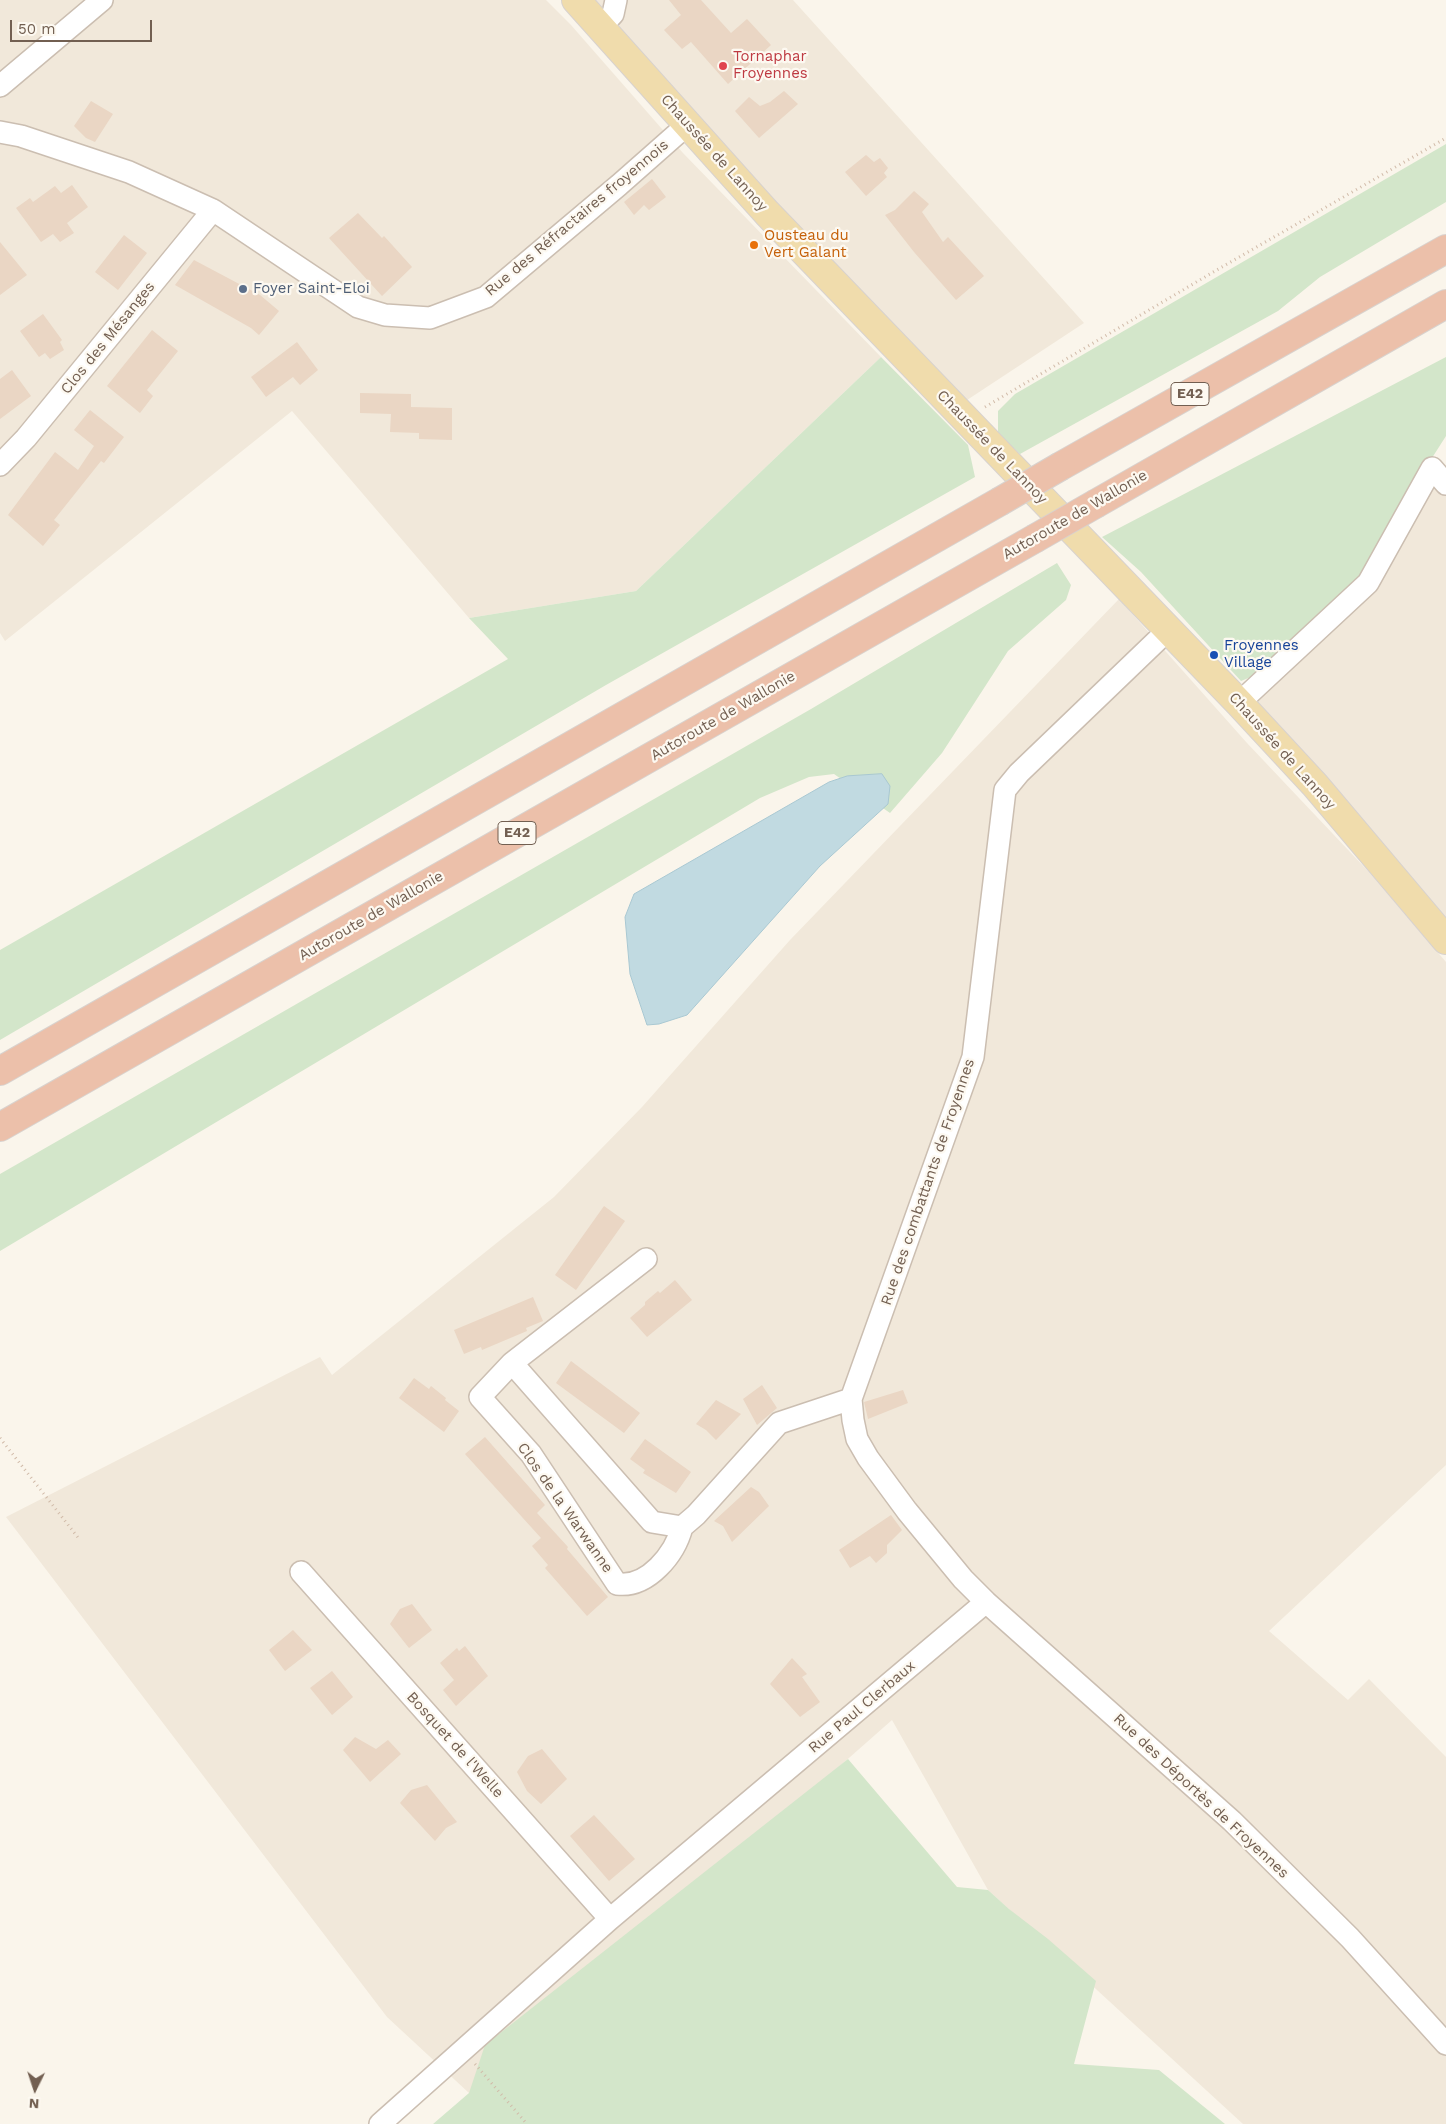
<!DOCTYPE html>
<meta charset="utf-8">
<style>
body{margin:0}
#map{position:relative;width:1446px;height:2124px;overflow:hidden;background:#faf5eb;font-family:"Work Sans",sans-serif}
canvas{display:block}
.north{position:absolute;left:10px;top:2064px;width:50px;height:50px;-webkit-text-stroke:4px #fdf9f1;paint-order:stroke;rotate:184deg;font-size:14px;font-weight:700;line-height:20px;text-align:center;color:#725f51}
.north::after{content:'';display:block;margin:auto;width:18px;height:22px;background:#725f51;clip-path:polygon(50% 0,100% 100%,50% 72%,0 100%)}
.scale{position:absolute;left:10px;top:20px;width:142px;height:22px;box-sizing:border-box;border:2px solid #725f51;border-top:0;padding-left:6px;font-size:15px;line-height:18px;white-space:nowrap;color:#725f51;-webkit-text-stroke:4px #fdf9f1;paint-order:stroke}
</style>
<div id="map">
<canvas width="1446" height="2124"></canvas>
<div class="north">N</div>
<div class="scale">50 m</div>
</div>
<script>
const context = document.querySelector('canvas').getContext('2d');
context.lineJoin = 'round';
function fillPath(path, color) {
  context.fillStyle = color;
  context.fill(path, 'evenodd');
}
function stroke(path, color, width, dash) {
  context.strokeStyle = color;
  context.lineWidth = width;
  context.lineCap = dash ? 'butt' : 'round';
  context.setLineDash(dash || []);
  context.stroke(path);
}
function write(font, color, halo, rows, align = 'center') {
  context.font = font + ' "Work Sans",sans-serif';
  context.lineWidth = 4.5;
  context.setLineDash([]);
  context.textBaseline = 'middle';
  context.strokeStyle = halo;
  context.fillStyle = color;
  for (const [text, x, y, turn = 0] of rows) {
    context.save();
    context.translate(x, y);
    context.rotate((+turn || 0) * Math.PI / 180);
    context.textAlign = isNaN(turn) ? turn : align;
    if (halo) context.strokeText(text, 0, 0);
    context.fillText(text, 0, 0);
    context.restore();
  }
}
fillPath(new Path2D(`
 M0,0H546L571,25L683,153L881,357L636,591L469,618L292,411L5,641L0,633Z
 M593,0H793L1084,323L964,402L771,200Z
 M1446,473V921L1254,700L1433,479Z
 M1119,599L1247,743L1368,871L1446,962V1465L1269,1631L1348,1700L1369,1679L1446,1757V2124H1243L988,1890L892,1720L469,2093L387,2017L6,1517L320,1357L332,1375L554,1197L642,1107L790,940Z`), '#f1e8da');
fillPath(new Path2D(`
 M1446,144V202L1320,277L1278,311L1020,454L998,434V411L1015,394Z
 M881,357L968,445L975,477L606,685L0,1040V950L508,659L469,618L636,591Z
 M1446,357V436L1423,472L1362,577L1268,670L1241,681L1141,572L1102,537Z
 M1057,563L1071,585L1066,600L1008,651L942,753L890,813L834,774L809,777L760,798L0,1251V1174L811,709Z
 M848,1759L957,1887L988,1890L1009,1909L1048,1939L1096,1981L1074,2064L1159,2070L1225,2124H433L469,2093L485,2045Z`), '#d3e6ca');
const water = new Path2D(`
 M882,774L890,786L888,804L820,866L687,1015L659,1024L647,1025L630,974L625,917L634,894L829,782L847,776Z`);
fillPath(water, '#c1dae1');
stroke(water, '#a9c8d2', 1);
fillPath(new Path2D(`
 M669,0H701L731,33L747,19L771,45L728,84L691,42L682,49L664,30L681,15Z
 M784,91L798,104L759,138L735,111L749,97L760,106L770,102Z
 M91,101L113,114L95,142L86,138L74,126Z
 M866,155L874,162L880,158L888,168L884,173L887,177L866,196L845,172Z
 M652,179L666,197L649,210L644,205L634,215L624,202Z
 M72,185L88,207L67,223L74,233L60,242L53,234L41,242L16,208L30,198L33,202L55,186L61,193Z
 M914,191L929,204L922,212L943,242L948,237L984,276L956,300L914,252L885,215L895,210Z
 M358,213L382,238L384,236L412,267L382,296L329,238Z
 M124,235L147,253L118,290L95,272Z
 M0,242L27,275L0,295Z
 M194,260L260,295L279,311L259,335L251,328L175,285Z
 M43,314L62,340L60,342L64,350L50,359L45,353L39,357L20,331Z
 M152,330L178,351L147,390L153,396L140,413L107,386Z
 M297,342L318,370L300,385L293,377L266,397L251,377Z
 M12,370L31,396L0,419V379Z
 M360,393L411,394V407L452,408V440L419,439V433L390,432L391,414L360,413Z
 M90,410L124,437L104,463L101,461L54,520L60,525L43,546L8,515L55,452L78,470L94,446L74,430Z
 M604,1206L625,1221L576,1290L555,1275Z
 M675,1280L692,1300L647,1337L630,1318L645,1305V1302L658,1291L660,1293Z
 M533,1297L543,1321L526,1328L527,1331L482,1350L481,1347L464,1354L454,1330Z
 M571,1361L640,1413L624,1433L556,1383Z
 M414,1378L429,1389L431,1386L446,1398L445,1400L459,1411L444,1432L399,1398Z
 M762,1385L777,1408L757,1425L743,1399Z
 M903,1390L908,1403L868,1419L864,1402Z
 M716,1400L741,1414L716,1440L706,1430L696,1424Z
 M485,1437L545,1505L537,1513L568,1547L567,1549L608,1597L587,1616L545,1568L548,1565L532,1546L541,1538L465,1454Z
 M645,1439L691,1472L676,1493L643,1473L645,1470L630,1459Z
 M751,1487L759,1492L769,1506L732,1542L723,1526L714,1521Z
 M891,1515L902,1530L887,1545V1553L876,1563L870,1556L850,1568L839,1550Z
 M412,1604L432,1630L409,1648L390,1624L400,1609Z
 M293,1630L312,1650L285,1671L269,1650Z
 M465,1646L488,1676L456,1706L443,1690L454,1680L440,1663L457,1648L459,1651Z
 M792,1658L807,1674L802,1677L820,1702L800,1717L770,1684Z
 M332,1671L353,1697L332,1715L310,1688Z
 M355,1737L376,1749L388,1740L401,1754L370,1782L343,1750Z
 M542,1749L567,1779L541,1804L527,1791L517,1772L528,1756Z
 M427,1785L457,1822L446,1828L435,1841L400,1803L411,1790Z
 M594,1815L635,1859L609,1881L570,1836Z`), '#ead6c4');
const minor = new Path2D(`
 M601,27L613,14L616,0
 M0,86L102,0
 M0,132L21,136L129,172L213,210L358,307L385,315L430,318L486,297L619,185L687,125
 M0,465L26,438L213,210
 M1168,630L1019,773L1005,790L973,1057L851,1399L853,1420L857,1439L868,1458L907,1511L963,1579L986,1602L1232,1821L1350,1938L1446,2044
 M1239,703L1368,583L1432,468L1446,484
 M646,1259L512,1363L652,1522L682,1527L696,1515L779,1423L851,1399
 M512,1363L480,1397L531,1454L617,1584C648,1588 675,1554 682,1527
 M301,1572L610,1919
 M380,2124L610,1919L986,1602`);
const major = new Path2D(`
 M576,0L767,213L1239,703L1315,785L1446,940`);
const highway = new Path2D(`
 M1061,466L1446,249
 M1097,503L1446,304
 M0,1071L999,502
 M0,1127L1034,539`);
stroke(minor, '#cbbeb1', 24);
stroke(major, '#d8d2ce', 30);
stroke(highway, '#d8d2ce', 30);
stroke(new Path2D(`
 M985,407L1215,271L1446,138
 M0,1438L80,1540
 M475,2064L527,2124`), '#d1bba9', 3, [1, 4]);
stroke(minor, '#fff', 21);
stroke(major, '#f0dcac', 28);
stroke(highway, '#ecc0aa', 28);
const highwayBridge = new Path2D(`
 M999,502L1061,466
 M1034,539L1097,503`);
stroke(highwayBridge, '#d8d2ce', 30, []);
stroke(highwayBridge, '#ecc0aa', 28);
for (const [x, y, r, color] of [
 [723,66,5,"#e0444e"],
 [754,245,5,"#e8710a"],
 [243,289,5,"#5c6f8a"],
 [1214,655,5,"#1a4fb4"]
]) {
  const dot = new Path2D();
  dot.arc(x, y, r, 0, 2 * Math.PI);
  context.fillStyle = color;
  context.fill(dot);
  stroke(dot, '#fdf9f1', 2);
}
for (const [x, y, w] of [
 [1190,394,38],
 [517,833,38]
]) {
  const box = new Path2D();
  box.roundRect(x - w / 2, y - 11.5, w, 23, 4);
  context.fillStyle = '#fdf9f1';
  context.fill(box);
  stroke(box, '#725f51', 1);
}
write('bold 14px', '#725f51', null, [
 ["E42",1190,394],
 ["E42",517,833]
]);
write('15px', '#be3a42', '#fdf9f1', [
 ["Tornaphar",733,57],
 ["Froyennes",733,74]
], 'left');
write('15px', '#725f51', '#fdf9f1', [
 ["Chaussée de Lannoy",714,153,48],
 ["Rue des Réfractaires froyennois",577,218,-40],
 ["Clos des Mésanges",108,338,-51],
 ["Chaussée de Lannoy",992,447,46],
 ["Autoroute de Wallonie",1075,515,-30],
 ["Autoroute de Wallonie",723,716,-30],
 ["Chaussée de Lannoy",1282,751,48],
 ["Autoroute de Wallonie",371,916,-30],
 ["Rue des combattants de Froyennes",928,1182,-71],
 ["Clos de la Warwanne",565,1508,55],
 ["Rue Paul Clerbaux",862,1707,-40],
 ["Bosquet de l'Welle",455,1745,48],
 ["Rue des Déportès de Froyennes",1201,1796,43]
]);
write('15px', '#c56008', '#fdf9f1', [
 ["Ousteau du",764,236],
 ["Vert Galant",764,253]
], 'left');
write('15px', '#4e5e75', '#fdf9f1', [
 ["Foyer Saint-Eloi",253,289]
], 'left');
write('15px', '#164399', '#fdf9f1', [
 ["Froyennes",1224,646],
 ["Village",1224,663]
], 'left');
</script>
